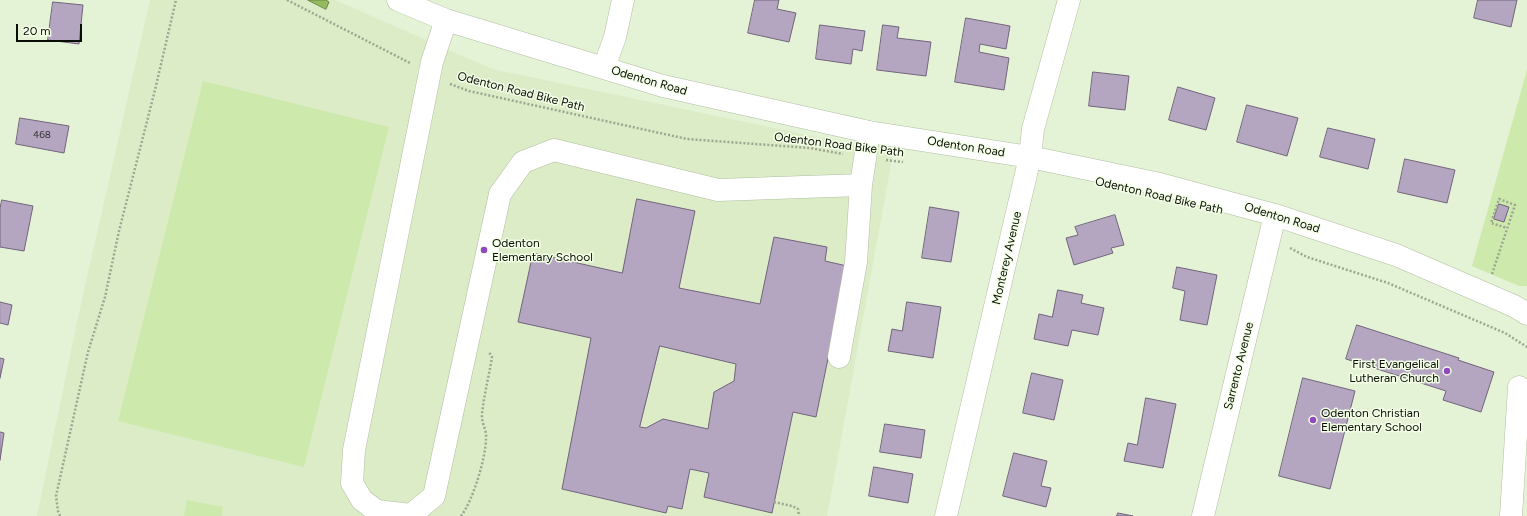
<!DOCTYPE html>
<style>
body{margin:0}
#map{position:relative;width:1527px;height:516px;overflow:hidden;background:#e4f2d5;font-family:Figtree,sans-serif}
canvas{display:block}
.scale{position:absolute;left:16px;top:24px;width:66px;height:18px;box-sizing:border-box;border:2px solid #090d05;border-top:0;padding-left:5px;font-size:12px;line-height:14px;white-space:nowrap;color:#090d05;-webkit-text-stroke:3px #f3ffe7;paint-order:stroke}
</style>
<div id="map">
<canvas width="1527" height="516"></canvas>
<div class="scale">20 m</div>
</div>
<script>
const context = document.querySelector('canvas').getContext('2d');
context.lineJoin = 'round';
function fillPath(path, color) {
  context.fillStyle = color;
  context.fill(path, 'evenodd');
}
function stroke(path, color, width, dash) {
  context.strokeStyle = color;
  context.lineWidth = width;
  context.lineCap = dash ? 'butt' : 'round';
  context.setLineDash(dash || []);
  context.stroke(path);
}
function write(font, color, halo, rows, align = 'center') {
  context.font = font + ' Figtree,sans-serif';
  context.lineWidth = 3;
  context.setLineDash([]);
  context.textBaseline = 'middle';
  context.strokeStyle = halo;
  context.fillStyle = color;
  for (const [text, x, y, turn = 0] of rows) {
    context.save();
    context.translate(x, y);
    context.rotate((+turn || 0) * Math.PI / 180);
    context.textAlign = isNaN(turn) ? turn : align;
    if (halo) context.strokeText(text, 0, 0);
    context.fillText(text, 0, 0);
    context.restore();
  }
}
fillPath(new Path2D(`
 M150,0H335L492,69L893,153L827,516H37L79,313Z`), '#dbecc7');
fillPath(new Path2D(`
 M1527,70V286H1519L1472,266Z
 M203,81L389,127L304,467L118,421Z
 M187,500L223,507L222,516H184Z`), '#cde9ac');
const water = new Path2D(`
 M308,0H326L329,2L326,9Z`);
fillPath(water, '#94bb5d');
stroke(water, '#6a8743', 1);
const building = new Path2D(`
 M755,0H779L777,9L796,13L789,42L748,33Z
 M1478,0H1517L1511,27L1474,18Z
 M53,2L83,5L79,44L48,40Z
 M966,18L1010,26L1006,49L980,44L979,52L1009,58L1004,90L955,82Z
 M820,25L865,31L862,51L853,49L851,64L816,59Z
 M883,25L899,27L897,38L931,42L926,76L877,70Z
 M1093,72L1129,76L1125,110L1089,106Z
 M1178,87L1215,98L1206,130L1169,120Z
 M1247,105L1298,118L1287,156L1237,142Z
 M20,118L69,126L64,153L16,144Z
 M1328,128L1375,139L1368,169L1320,157Z
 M1405,159L1455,170L1447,203L1398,192Z
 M637,199L695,211L679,288L760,304L774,237L827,247L825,261L847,266L816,417L793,412L772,513L704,497L709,473L690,469L682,509L668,506L666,513L562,489L591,338L518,322L533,253L622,273ZM660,346L736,364L734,381L714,392L708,429L663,419L646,428L640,427Z
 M2,200L33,206L24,251L0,247V209Z
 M1499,204L1509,207L1504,222L1494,219Z
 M930,207L959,212L951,262L922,258Z
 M1115,215L1124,245L1111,248L1113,253L1074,265L1066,238L1078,235L1075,227Z
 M1177,267L1217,275L1207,325L1180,320L1185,291L1173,288Z
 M1058,290L1083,295L1081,303L1104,308L1098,335L1072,330L1068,346L1034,339L1039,314L1052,317Z
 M0,302L12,305L8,325L0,323Z
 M907,302L941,307L933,358L888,351L892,329L902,331Z
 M1357,325L1459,358L1458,360L1494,372L1481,412L1443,400L1446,391L1346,359Z
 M0,358L4,359L0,378Z
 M1032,373L1063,380L1054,420L1023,413Z
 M1303,378L1355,391L1330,489L1279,476Z
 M1146,398L1176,404L1163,468L1124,461L1128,443L1137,445Z
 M885,424L925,430L921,458L880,452Z
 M0,432L4,433L0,460Z
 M1014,453L1047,461L1041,486L1051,488L1046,507L1003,496Z
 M874,467L913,474L908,503L869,496Z
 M1118,513L1133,516H1117Z`);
fillPath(building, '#b4a5c0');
stroke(building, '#72647d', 1);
const minor = new Path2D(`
 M398,0L446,20L663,86L869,132L1030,157L1160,184L1275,215L1396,255L1514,306L1527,314
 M446,20L432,62L354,450L352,483L362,500L377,511L411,515L434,496L500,194L523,162L554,150L718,190L861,185
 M604,68L615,37L623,0
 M839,357L856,262L861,185L869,132
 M946,516L1030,157L1033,129L1069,0
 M1203,516L1275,215
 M1511,516L1519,387`);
stroke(minor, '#b1bea2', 23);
stroke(new Path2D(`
 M287,0L410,63
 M450,84L469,91L687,139L810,148L843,154
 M886,160L903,162
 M1290,248L1307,257L1388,283L1505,333L1527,347
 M1492,274L1515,205L1499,199L1491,223L1507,228
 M774,502L792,506L798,509L799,516
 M60,516L58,511L56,496L88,352L105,297L119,231L155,90L176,0
 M461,516C473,501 486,457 486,438C487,430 481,423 482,414C484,395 489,376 492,357L489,352`), '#9ca690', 2.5, [2, 2]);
stroke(minor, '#fff', 22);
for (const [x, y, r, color] of [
 [484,250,4,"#8f49bc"],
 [1447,371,4,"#8f49bc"],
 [1313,420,4,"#8f49bc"]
]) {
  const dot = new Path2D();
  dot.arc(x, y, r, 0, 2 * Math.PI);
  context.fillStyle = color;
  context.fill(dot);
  stroke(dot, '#f3ffe7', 1.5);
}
write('10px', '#343334', null, [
 ["468",42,135]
]);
write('12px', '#090d05', '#f3ffe7', [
 ["Odenton Road",649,81,16],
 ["Odenton Road Bike Path",521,92,14],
 ["Odenton Road Bike Path",839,145,7],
 ["Odenton Road",966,147,9],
 ["Odenton Road Bike Path",1159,196,13],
 ["Odenton Road",1282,218,17],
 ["Monterey Avenue",1007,258,-77],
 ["Sarrento Avenue",1239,366,-76]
]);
write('12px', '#090d05', '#f3ffe7', [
 ["Odenton",492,243],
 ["Elementary School",492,257],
 ["First Evangelical",1439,364,"right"],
 ["Lutheran Church",1439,378,"right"],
 ["Odenton Christian",1321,413],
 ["Elementary School",1321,427]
], 'left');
</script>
